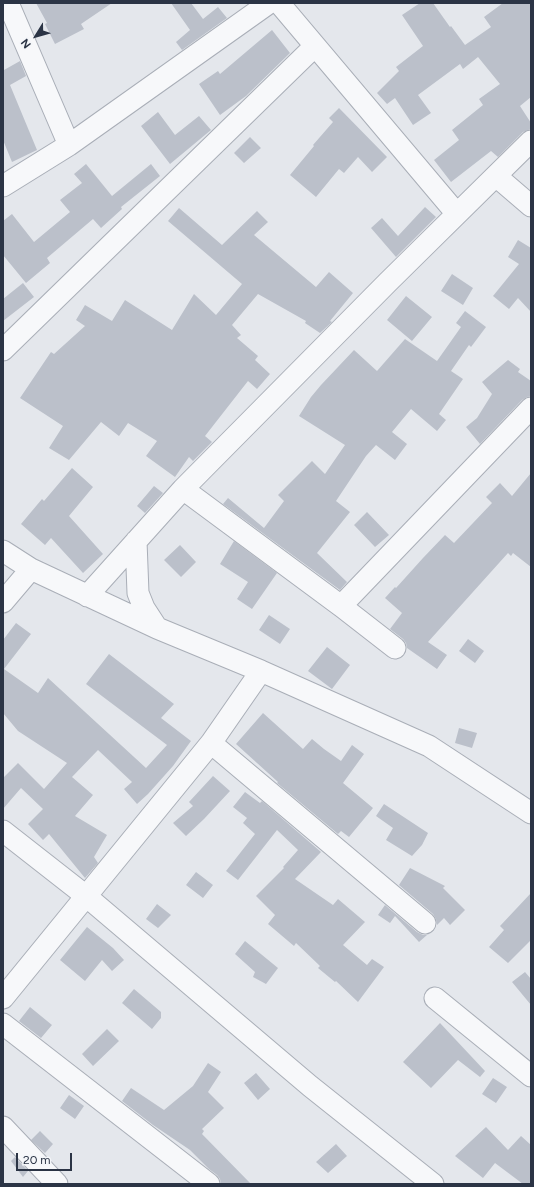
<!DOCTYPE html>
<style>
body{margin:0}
#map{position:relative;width:534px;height:1187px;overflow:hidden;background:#e4e7ec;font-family:Figtree,sans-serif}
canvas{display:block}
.frame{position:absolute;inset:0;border:4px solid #2b3445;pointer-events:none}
.north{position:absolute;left:16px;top:16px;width:40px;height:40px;-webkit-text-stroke:3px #f4f6f9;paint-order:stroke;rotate:233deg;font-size:11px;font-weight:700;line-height:16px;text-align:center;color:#2b3445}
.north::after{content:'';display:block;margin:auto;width:14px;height:18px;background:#2b3445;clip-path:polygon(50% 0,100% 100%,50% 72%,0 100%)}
.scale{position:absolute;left:16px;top:1153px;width:56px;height:18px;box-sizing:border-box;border:2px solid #2b3445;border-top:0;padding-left:5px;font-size:12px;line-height:14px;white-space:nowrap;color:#2b3445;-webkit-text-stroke:3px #f4f6f9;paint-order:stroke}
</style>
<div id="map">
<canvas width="534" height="1187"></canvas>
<div class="frame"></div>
<div class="north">N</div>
<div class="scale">20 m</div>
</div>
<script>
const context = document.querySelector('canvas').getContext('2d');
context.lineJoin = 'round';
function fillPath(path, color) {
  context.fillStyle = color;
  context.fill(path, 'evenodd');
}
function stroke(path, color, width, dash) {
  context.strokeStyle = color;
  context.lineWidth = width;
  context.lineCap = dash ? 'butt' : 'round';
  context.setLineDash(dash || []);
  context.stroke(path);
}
fillPath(new Path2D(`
 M36,3H112L81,24L84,29L55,44L45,24L47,23Z
 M171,3H191L203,19L218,7L227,18L182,50L176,42L190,30Z
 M420,3H433L450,27L451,26L465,45L491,27L484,17L503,3H531V97L520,106L531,123V129L528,130L523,132L498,157L491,151L451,182L434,160L459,140L452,130L483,105L479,99L500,84L478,57L463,69L460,64L418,95L431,113L413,125L395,98L387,104L377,93L399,71L396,67L423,46L402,15Z
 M272,30L290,53L246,96L220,115L199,84L218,71L220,74Z
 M20,61L26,76L10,85L37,150L12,162L3,140V68L4,70Z
 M339,108L387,157L372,172L358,157L344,173L339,169L316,197L290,175L314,146L313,145L333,122L329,118Z
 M158,112L175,135L199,116L211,130L170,164L141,126Z
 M250,137L261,148L244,163L234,153Z
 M86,164L112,196L151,164L160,176L121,207L122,209L101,228L93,219L47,258L50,263L26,283L3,255V221L12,214L34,242L70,212L60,200L82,183L74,174Z
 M425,207L436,217L396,257L371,228L382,218L398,236Z
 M179,208L222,245L257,211L268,222L254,235L316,287L329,272L353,293L330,321L332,322L320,333L305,323L306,321L258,294L232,325L241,335L237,338L258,356L255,360L270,374L257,389L248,381L205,436L212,442L193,461L189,457L175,477L146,456L157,441L128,423L119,436L101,422L69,460L49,448L63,426L20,398L51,352L54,354L85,326L76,320L85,305L112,321L125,300L172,330L194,294L216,315L242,284L168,221Z
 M518,240L531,248V312L518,298L509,309L493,296L519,264L508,257Z
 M452,274L473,288L463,305L441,291Z
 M23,283L34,297L3,321V299Z
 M406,296L432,317L412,341L387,320Z
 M465,311L486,327L471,347L469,345L451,371L463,379L439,414L446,420L437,431L411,409L392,432L407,444L395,460L376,445L366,456L336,501L350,512L317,553L347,582L340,590L223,504L228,498L264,528L284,501L278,495L312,461L325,474L345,445L299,416L311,397L321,385L354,350L377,371L405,339L437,361L461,327L456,323Z
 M508,360L520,369L518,372L531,381V396L527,397L522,400L480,444L466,427L477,418L492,394L482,382Z
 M72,468L93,487L69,516L103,554L83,573L51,538L45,545L21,524L42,499L44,501Z
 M531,473V567L513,553L511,556L508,553L428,642L447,655L437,669L407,648L406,643L403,639L390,629L402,613L385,598L395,587L396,588L423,558L445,535L454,543L492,503L486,497L500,483L512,496Z
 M154,486L163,493L145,513L137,506Z
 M367,512L389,535L375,547L354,525Z
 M234,541L277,573L252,609L237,599L248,582L220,564Z
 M180,545L196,562L181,577L164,560Z
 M269,615L290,629L280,644L259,630Z
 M16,623L31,634L4,669L38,693L48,678L146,768L167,745L86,684L109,654L174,704L161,718L191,741L173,766L148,794L137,804L124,789L132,782L98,750L72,777L93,795L75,816L107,835L94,857L98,863L85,878L49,834L43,840L28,824L43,809L21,788L3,809V778L18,763L44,789L67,763L18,731L3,713V640Z
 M468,639L484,651L475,663L459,651Z
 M327,647L350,665L332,689L308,671Z
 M263,713L303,749L312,739L324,749L341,761L352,745L364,754L343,783L373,808L349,837L341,831L338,834L277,783L278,782L236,744Z
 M459,728L477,733L472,748L455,743Z
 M213,776L230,791L204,819L186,836L173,823L193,806L189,802Z
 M245,792L260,803L262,801L321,852L295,879L333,905L338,899L365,922L343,945L367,965L372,959L384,967L358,1002L336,981L335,982L318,968L320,966L296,943L294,946L268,924L275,915L256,896L284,868L283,867L298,850L277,830L238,880L226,871L255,834L243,823L247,818L233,807Z
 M384,804L428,833L422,845L412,856L386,840L393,828L376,816Z
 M410,868L445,886L443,888L465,910L450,925L444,918L437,925L436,919L433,914L399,885Z
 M196,872L213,885L203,898L186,885Z
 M531,893V940L508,963L489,947L504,930L500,926Z
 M157,904L171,915L158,928L146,919Z
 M385,905L417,932L423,935H427L419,942L395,916L390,923L378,915Z
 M87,927L113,948L124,960L112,971L102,960L85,981L60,960Z
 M245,941L278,968L266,984L253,977L255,972L235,954Z
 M525,972L531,979V1005L512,982Z
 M134,989L161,1012V1018L152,1029L122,1003Z
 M30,1007L52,1025L41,1038L19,1021Z
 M440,1023L485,1071L480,1077L458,1060L431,1088L403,1062Z
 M107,1029L119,1041L93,1066L82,1054Z
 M208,1063L221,1072L208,1092L224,1108L202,1129L204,1131L202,1134L251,1184H221L220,1179L217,1175L209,1169L190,1150L153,1125L122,1101L131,1088L164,1110L193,1086Z
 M256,1073L270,1089L258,1100L244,1083Z
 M493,1078L507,1087L496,1103L482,1094Z
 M69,1095L84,1106L75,1119L60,1108Z
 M486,1127L508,1150L521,1136L531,1145V1184H523L495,1163L483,1178L455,1156Z
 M40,1131L53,1144L45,1153L31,1140Z
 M336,1144L347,1156L328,1173L316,1162Z
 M15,1157L28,1171L23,1177L11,1161Z`), '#bbc0ca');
const minor = new Path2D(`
 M8,3L69,145
 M279,3L457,214
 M496,176L531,206
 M3,186L69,145L269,3
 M3,350L315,46
 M183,489L341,606L395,648
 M136,541L138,593L144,608L157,628
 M3,551L31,569L157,628L261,671L429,746L531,813
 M87,596L183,489L388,282L531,141
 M3,602L31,569
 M341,606L531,408
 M211,743L425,923
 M3,831L86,896L310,1086L433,1184
 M3,998L211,743L261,671
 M435,998L531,1076
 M3,1024L209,1184
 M3,1127L57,1184`);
stroke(minor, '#a9aeb7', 23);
stroke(minor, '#f7f8fa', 21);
</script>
